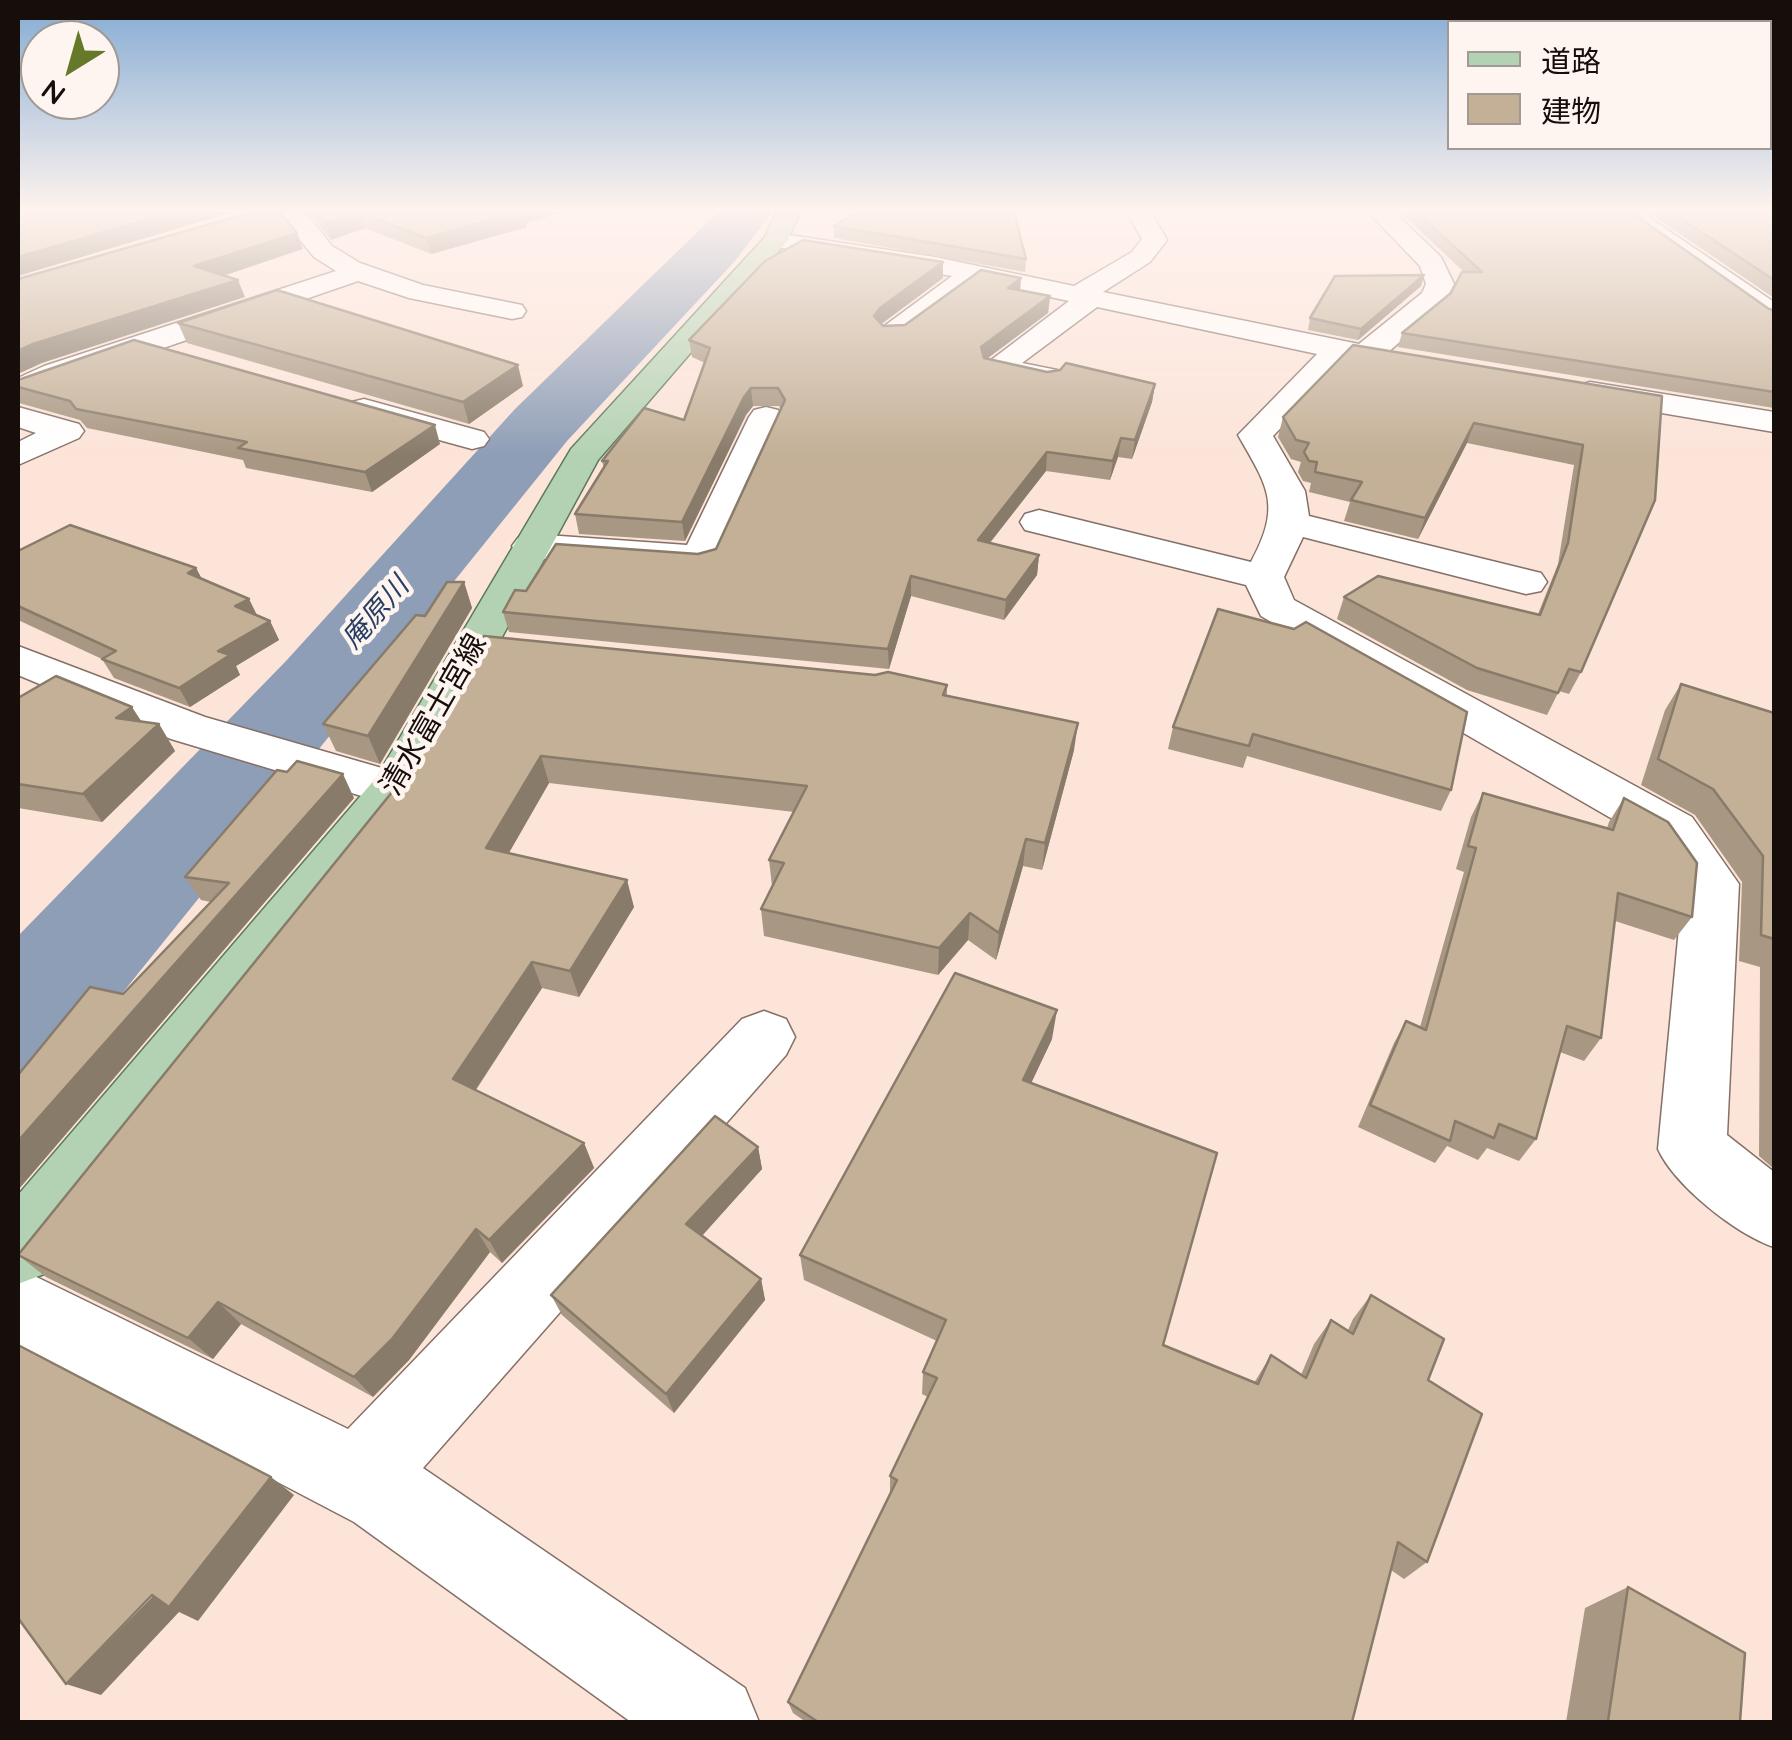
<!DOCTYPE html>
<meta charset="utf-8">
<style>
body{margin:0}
#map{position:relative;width:1792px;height:1740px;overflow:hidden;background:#fce4d9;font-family:Quicksand,"Noto Sans JP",sans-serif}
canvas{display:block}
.frame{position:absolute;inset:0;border:20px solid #150e0a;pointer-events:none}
.legend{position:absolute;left:1447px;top:20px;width:325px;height:130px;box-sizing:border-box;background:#fef5f0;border:2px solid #a19994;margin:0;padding:12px 18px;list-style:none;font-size:30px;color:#150e0a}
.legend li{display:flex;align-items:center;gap:20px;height:50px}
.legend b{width:50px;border:2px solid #a19994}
.north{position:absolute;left:20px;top:20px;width:100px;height:100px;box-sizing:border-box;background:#fef5f0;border:2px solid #a19994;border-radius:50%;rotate:217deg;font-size:28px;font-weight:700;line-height:40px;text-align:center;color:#150e0a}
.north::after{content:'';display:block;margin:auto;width:35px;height:45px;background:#657929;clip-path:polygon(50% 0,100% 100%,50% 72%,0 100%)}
</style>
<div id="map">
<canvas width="1792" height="1740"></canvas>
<div class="frame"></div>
<ul class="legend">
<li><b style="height:12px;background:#b3d2b3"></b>道路</li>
<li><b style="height:28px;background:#c3b097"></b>建物</li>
</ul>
<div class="north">N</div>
</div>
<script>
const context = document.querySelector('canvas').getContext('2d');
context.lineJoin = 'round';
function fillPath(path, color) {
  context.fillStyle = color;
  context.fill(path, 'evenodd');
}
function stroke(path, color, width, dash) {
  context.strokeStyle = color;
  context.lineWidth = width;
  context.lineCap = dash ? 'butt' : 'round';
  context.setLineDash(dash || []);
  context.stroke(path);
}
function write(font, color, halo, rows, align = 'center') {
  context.font = font + ' Quicksand,"Noto Sans JP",sans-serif';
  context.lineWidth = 9;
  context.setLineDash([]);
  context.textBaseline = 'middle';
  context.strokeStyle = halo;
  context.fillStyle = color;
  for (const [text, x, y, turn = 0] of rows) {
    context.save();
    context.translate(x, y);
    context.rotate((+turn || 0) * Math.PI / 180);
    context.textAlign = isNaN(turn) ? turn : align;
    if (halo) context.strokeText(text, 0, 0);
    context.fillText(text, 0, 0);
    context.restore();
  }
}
fillPath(new Path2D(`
 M718,212H772L735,261L567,441L66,1063L18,1079V936L286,661L515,409Z`), '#8e9eb7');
const minor = new Path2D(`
 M277,212H305L332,246L360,263L423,285L522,305L526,311L522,317L512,319L409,298L358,281L18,398V378L44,366L336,271L314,257Z
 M1127,212H1151L1167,240L1150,262L1103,292L1359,344L1422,293L1426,284L1420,266L1368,212H1394L1441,257L1454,284L1444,303L1378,361L1367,364L1346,360L1273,436L1305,491L1309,516L1541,573L1547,582L1541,591L1526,594L1303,537L1284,577L1294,600L1692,817L1739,884L1727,1135L1774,1172V1247C1736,1234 1675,1186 1658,1149L1683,886L1654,843L1261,616L1246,585L1025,530L1020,522L1025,514L1039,510L1251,562C1282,505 1268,487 1238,435L1317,354L1097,307L1022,363L1057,370L1062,377L1057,384L1046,386L986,374L982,367L1069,301L979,282L903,339H883L878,333L883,327L952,276L776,247L764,240L776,233L935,257L1074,286L1132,252L1142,239Z
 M1613,212H1641L1774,302V322L1764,320Z
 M1590,382L1774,412V432L1579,399L1574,392L1579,385Z
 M364,399L484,432L489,439L484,446L472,449L352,416L348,409L352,402Z
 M18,407L79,424L84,431L79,438L18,465V442L36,433L18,427Z
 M766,407L778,410L783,417L715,567L701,570L532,558L518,554L512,546L518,538L532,534L687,545L749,417L754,410Z
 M18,646L205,717L413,777L421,789L413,801L395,806L171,739L18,675Z
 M764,1011L786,1019L795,1037L786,1055L423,1468L745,1688L759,1722H631L354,1522L18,1346V1268L348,1429L742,1019Z`);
const primary = new Path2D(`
 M776,212H800L788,240L598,460L413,801L44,1274L18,1284V1195L376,778L571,449L765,237Z`);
stroke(minor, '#857067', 3);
stroke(primary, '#5b7a57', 3);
fillPath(minor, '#fff');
fillPath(primary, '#b3d2b3');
fillPath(new Path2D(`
 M308,212H562L526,223L527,227L431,254L365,228L331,240Z
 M1400,212H1631L1769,309L1774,310V408L1398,347L1402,333L1451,293L1464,272Z
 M1648,212H1774V298Z
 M834,226L1026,259L1025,272L834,238Z
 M943,262V278L881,324L883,326L905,325L1020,290L1050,296L1048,313L986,359L1047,372L1155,384L1152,402L1132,459L1118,457L1110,480L1046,471L990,543L1039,555L1037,575L1004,620L911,596L889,669L509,632L503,612L526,591L716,549L781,410L779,406H753L746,415L685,541L579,534L575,514L604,468L602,461L684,420L705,363L692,357L689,340Z
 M1424,275L1421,286L1358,340L1308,330L1310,318Z
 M178,323L523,386L469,424L187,343Z
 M18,380L440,444L372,492L246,468L243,460L87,428L80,420L19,403L18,407Z
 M1662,396L1581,672L1569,694L1559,691L1547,715L1467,690L1337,619L1344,597L1538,614L1558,564L1574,465L1467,443L1418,539L1344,521L1350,502L1309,492L1311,483L1303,481L1298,472L1301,462L1291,459L1278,437L1283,417Z
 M18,551L196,568L202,579L249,599L257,615L270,621L279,640L236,666L240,675L190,707L114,678L102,659L18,620Z
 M464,582L472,608L380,764L336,751L323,724Z
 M1218,609L1451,790L1441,811L1247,756L1243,768L1168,749L1173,727Z
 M1681,684L1774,713V1169L1759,1156L1760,967L1739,961L1742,882L1695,815L1641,785L1665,710Z
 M947,685V695L1074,750L1042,870L1023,866L996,960L968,940L938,975L764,936L761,909L772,886L769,860L794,812L549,783L509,853L634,907L579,997L542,988L476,1090L584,1143L594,1168L502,1263L490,1252L409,1360L373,1397L241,1324L213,1359L46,1277L18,1255L405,776Z
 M18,698L159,724L175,751L102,822L18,808Z
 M1483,793L1607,828L1609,822L1624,798L1692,917L1674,940L1615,921L1601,1038L1584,1061L1560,1052L1536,1139L1519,1161L1487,1148L1478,1160L1447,1146L1435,1163L1358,1127L1394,1043L1406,1021L1420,1027L1464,872L1456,869L1471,817Z
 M354,798L18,1190V1075L123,994L211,902L201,900L185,877Z
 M1052,1039L1031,1083L1163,1345L1254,1383L1271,1355L1301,1375L1314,1344L1331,1320L1348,1330L1353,1319L1371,1295L1428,1380L1427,1562L1404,1579L1391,1570L1352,1722H806L793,1713L788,1702L890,1494V1476L928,1397L922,1394L923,1372L937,1341L804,1280L800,1255Z
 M758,1147L762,1169L702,1235L761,1279L765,1300L674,1413L562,1315L551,1295Z
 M1628,1587L1740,1722H1566L1585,1608Z`), '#a89782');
fillPath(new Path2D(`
 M174,212H233L18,276V257Z
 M518,212H562L526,223L527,227L431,254L426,238Z
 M360,213L365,228L331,240L326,224Z
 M297,233L303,249L202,283L194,266Z
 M943,262V278L880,325L874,316L880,308Z
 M1424,275L1421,286L1358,340L1361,329Z
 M1021,278L1020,294L1008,288Z
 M238,280L245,297L42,363L18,374V351L33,344Z
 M1050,296L1048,313L980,364L981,347Z
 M518,365L523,386L469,424L463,402Z
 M1155,384L1152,402L1132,459L1135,440Z
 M751,388L753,406L746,415L685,541L682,522L744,397Z
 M1474,423L1467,443L1418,539L1425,518Z
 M435,425L440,444L372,492L365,472Z
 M1121,438L1118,457L1110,480L1113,461Z
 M1047,452L1046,471L976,560L978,540Z
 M1039,555L1037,575L1004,620L1006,600Z
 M196,568L206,587L188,573Z
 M911,576V596L889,669L888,649Z
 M464,582L472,608L380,764L368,736Z
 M249,599L258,618L235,606Z
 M270,621L279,640L236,666L240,675L190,707L179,688L218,651Z
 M132,707L149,733L159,724L175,751L102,822L83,794L116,718Z
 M1078,723L1074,750L1042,870L1045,843Z
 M541,756L549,783L496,875L486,848Z
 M343,774L354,798L18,1190V1141Z
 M1026,839L1023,866L996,960L999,933Z
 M627,880L634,907L579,997L570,971Z
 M970,913L968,940L938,975L939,948Z
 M532,962L542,988L466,1104L453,1079Z
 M1057,1010L1052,1039L1019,1109L1023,1080Z
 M584,1143L594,1168L502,1263L489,1240Z
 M758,1147L762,1169L693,1246L686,1224Z
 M476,1229L490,1252L409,1360L373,1397L354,1377Z
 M761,1279L765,1300L674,1413L666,1394Z
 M218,1302L241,1324L213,1359L188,1338Z
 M271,1477L294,1495L198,1621L179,1612L101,1695L66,1684Z`), '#887b6a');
const building = new Path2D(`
 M18,212H174L18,257Z
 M252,212H280L297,233L194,266L238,280L33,344L18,351V279Z
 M316,212H520L426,238L360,213L326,224Z
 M858,212H1014L1026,259L834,226Z
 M1416,212H1631L1769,309L1774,310V392L1402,333L1451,293L1462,272H1482Z
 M1671,212H1774V280Z
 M803,240L943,262L880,308L874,316L883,326L905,325L981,270L1021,278L1008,288L1050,296L981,347L984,358L1047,372L1060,370L1066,363L1155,384L1135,440L1121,438L1113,461L1047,452L978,540L1039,555L1006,600L911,576L888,649L503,612L515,590L526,591L556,544L698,554L716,549L785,400L778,388H751L744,397L682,522L575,514L608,461H602L644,408L684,420L710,348L689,340L765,261Z
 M1424,275L1361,329L1310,318L1335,276Z
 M277,290L518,365L463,402L178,323Z
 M134,340L435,425L365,472L238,448L247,442L76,409L70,401L18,387V380Z
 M1353,345L1662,396L1655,500L1581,672L1569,669L1558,693L1477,668L1344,597L1378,576L1540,615L1568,543L1583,445L1474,423L1425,518L1351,500L1362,482L1315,472L1317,462L1309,461L1304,452L1309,443L1296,440L1283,417Z
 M70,525L196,568L188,573L249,599L235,606L270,621L218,651L230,655L179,688L102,659L116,651L18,606V551Z
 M447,582H464L368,736L323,724L416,615L425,616Z
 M1218,609L1294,629L1306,622L1467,712L1451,790L1253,734L1249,746L1173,727Z
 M484,636L875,675L888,672L947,685L943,695L1078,723L1045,843L1026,839L999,933L970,913L939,948L761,909L784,863L769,860L807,786L541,756L486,848L627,880L570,971L532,962L453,1079L584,1143L489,1240L476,1229L392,1339L354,1377L218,1302L188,1338L18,1255L405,776Z
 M56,676L132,707L116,718L159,724L83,794L18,784V698Z
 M1681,684L1774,713V939L1761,935L1763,856L1713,789L1658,759Z
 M297,761L343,774L18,1141V1075L90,987L123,994L229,883L185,877L277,770L287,772Z
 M1483,793L1613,830L1624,798L1668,822L1697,863L1692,917L1618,893L1601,1038L1567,1026L1536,1139L1499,1124L1494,1138L1455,1121L1450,1141L1370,1105L1406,1021L1426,1030L1476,848L1468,846Z
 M955,973L1057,1010L1023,1080L1217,1153L1163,1345L1258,1384L1271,1355L1306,1378L1331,1320L1353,1334L1371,1295L1444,1339L1428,1380L1482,1414L1427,1562L1398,1542L1352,1722H818L788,1702L897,1480L890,1476L937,1378L923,1372L946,1320L800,1255Z
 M715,1116L758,1147L686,1224L761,1279L666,1394L551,1295Z
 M18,1345L271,1477L169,1607L152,1595L66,1684L18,1618Z
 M1628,1587L1745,1653L1740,1722L1608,1721Z`);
fillPath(building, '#c3b097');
stroke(building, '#887b6a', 2.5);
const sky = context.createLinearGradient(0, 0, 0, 456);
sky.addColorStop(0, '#84abd4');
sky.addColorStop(0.46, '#fef3ee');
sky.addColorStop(1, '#fef3ee00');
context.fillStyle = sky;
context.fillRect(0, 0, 1792, 456);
write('italic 28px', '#283e64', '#fef5f0', [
 ["庵原川",376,613,-49]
]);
write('30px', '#150e0a', '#fef5f0', [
 ["清水富士宮線",434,715,-60]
]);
</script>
